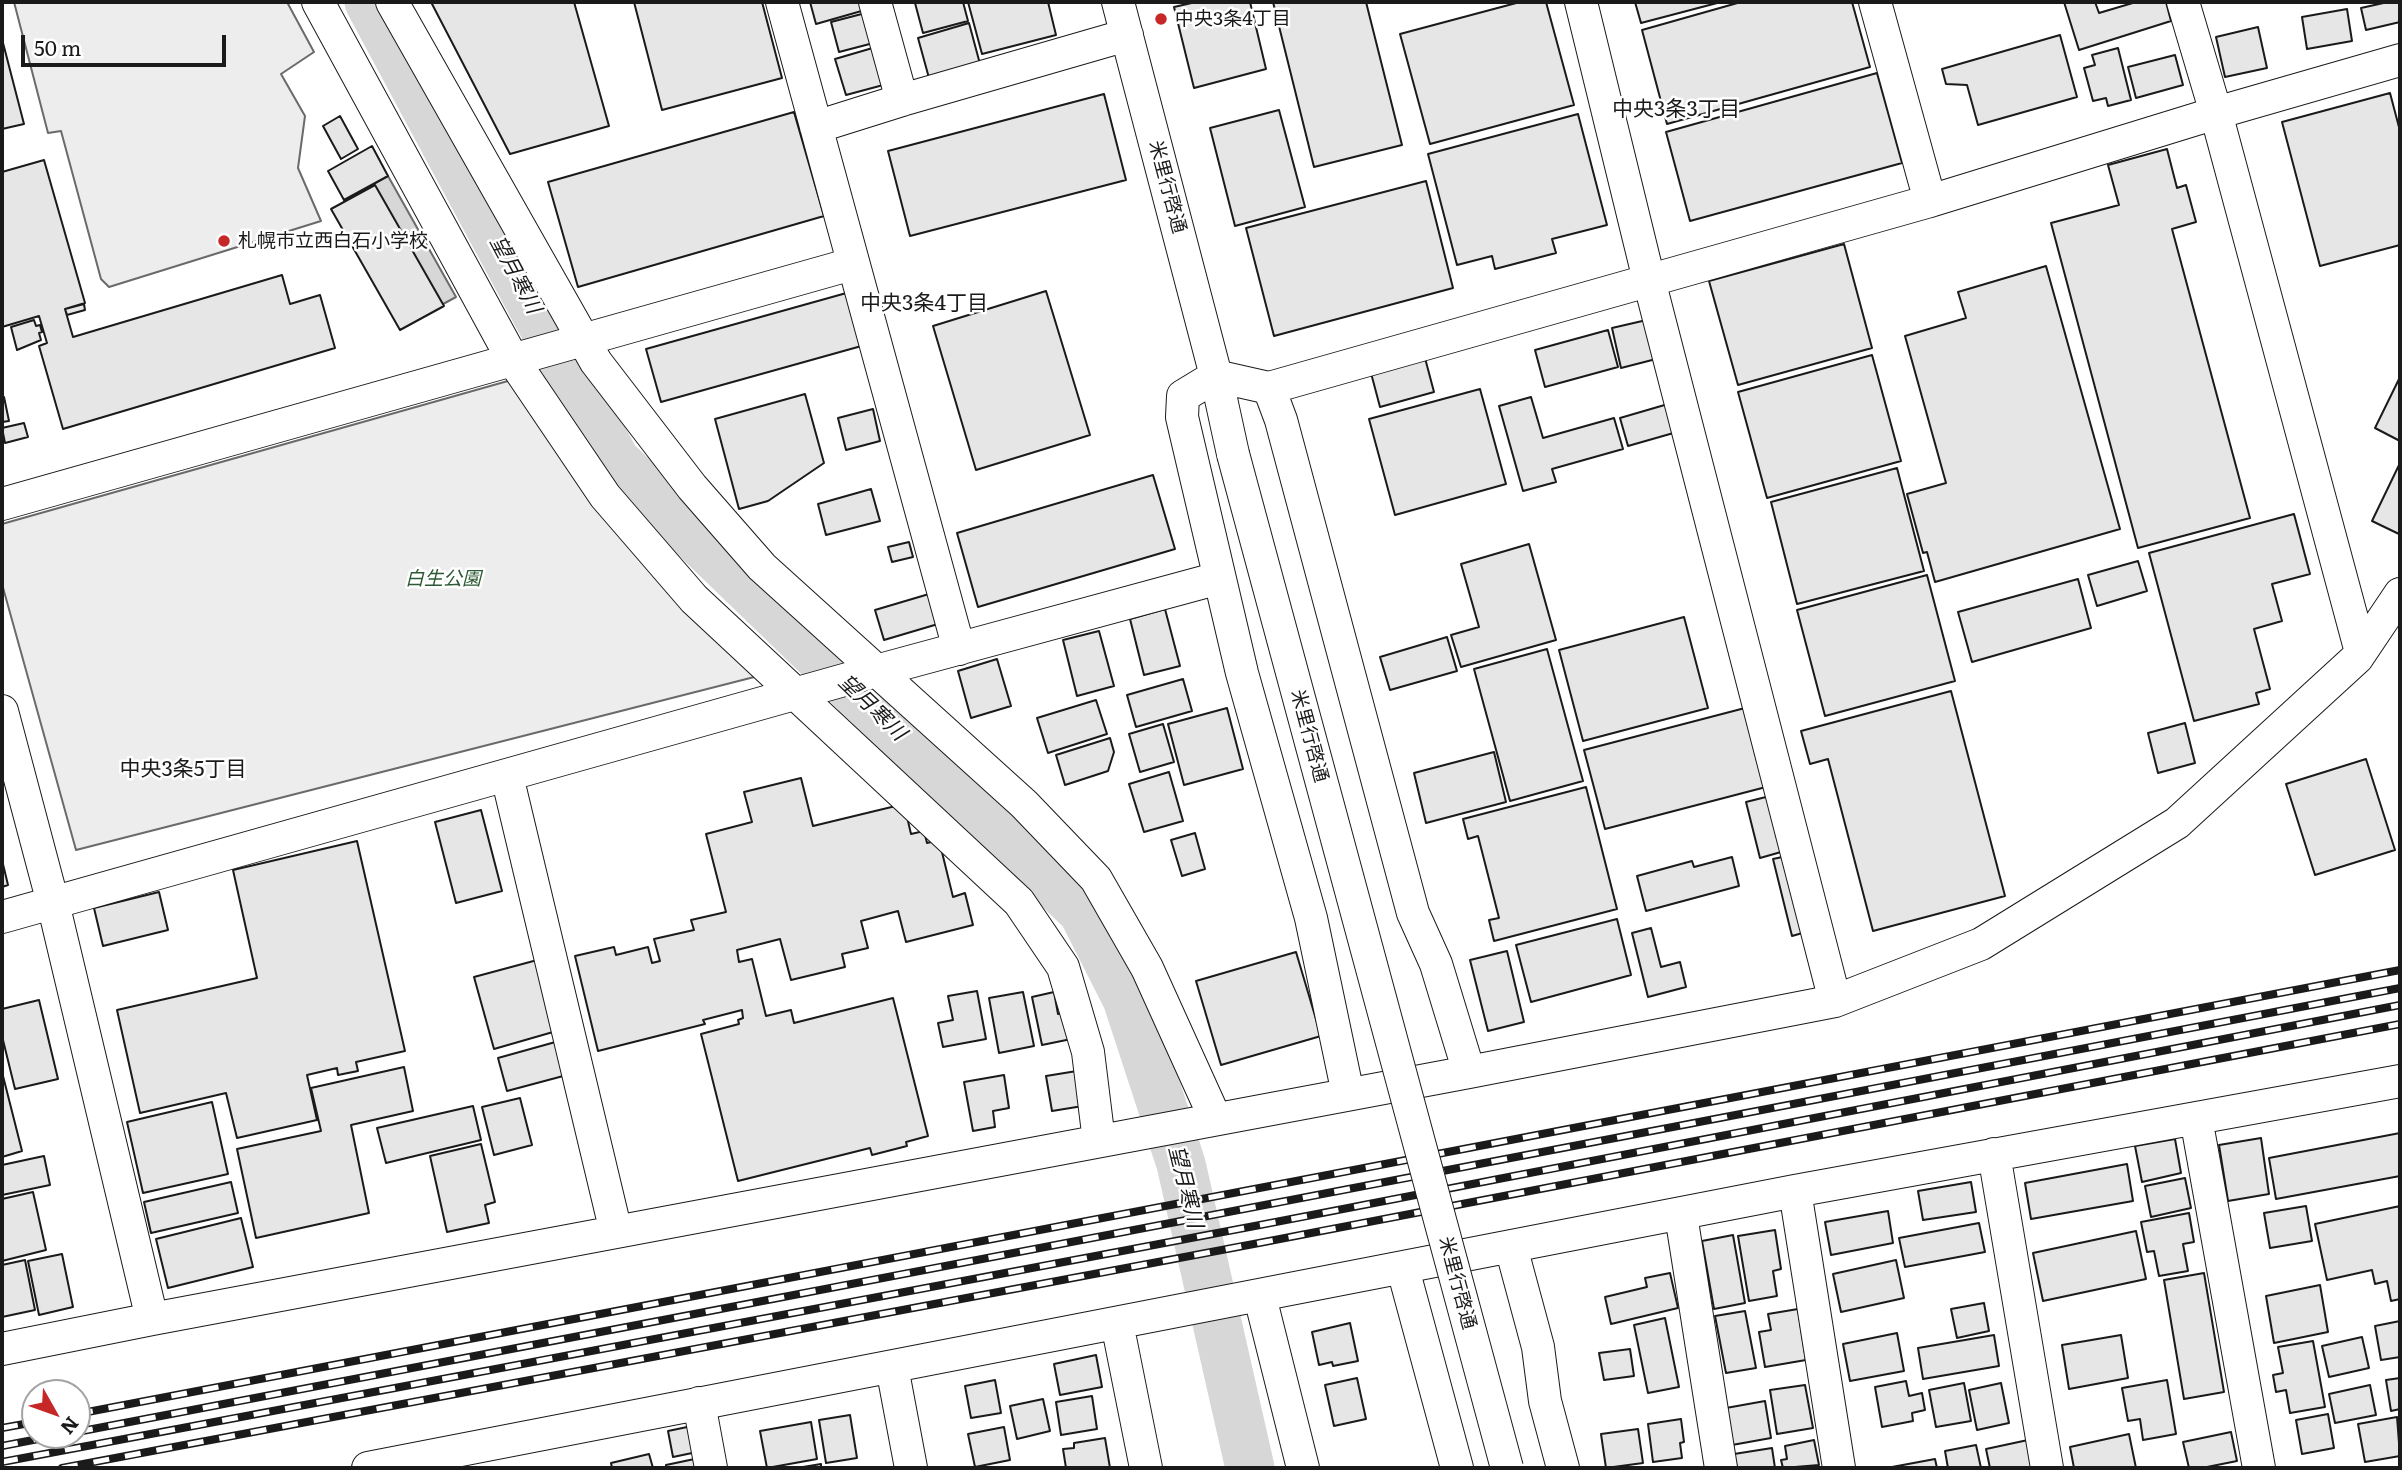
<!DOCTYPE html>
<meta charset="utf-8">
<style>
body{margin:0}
#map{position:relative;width:2402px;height:1470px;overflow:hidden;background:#fff;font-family:Literata,serif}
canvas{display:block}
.frame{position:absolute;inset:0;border:4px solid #1a1a1a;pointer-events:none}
.north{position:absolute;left:21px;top:1379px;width:70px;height:70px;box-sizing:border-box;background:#fff;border:2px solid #a3a3a3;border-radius:50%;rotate:130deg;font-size:19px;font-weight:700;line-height:28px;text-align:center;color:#1a1a1a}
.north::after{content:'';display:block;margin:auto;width:24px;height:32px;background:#c62828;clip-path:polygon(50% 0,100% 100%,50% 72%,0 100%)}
.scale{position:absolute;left:21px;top:35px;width:205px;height:32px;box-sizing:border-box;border:4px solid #1a1a1a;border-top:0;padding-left:9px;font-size:21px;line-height:24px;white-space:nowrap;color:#1a1a1a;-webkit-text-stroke:5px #fff;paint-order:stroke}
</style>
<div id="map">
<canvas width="2402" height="1470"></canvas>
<div class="frame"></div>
<div class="north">N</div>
<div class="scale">50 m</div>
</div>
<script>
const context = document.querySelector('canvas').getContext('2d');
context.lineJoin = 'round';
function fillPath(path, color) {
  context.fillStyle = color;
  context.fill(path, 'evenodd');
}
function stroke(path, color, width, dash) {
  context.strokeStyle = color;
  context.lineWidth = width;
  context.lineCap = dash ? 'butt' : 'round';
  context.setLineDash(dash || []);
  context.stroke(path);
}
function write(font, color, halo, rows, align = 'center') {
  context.font = font + ' Literata,"Noto Sans JP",serif';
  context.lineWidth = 5;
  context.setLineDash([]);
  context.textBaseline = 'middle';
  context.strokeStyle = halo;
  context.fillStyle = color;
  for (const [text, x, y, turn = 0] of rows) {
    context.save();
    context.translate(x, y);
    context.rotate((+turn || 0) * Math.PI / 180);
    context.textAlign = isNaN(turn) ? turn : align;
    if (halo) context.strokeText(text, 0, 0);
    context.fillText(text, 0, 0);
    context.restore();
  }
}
const green = new Path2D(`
 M14,2H287L314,52L281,74L305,116L298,168L321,221L109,287L101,279L61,131L48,133Z
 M522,377L766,674L76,850L2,584V524Z`);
fillPath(green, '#ededed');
stroke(green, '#6a6a6a', 2);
const water = new Path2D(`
 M388,176L456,297L412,321L344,200Z`);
fillPath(water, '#d7d7d7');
stroke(water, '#6a6a6a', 2);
stroke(new Path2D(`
 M369,2L615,460L1083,912L1127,999L1181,1164L1250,1468`), '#d7d7d7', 49);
const building = new Path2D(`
 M431,2H574L609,126L510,154Z
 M634,2H762L782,78L662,110Z
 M810,2H863L865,10L816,24Z
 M919,2H963L968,21L923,33L915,3Z
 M968,2H1048L1056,35L982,54Z
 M1196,2H1250L1266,69L1194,88L1174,7Z
 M1273,2H1366L1402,145L1314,167Z
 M1520,2H1546L1574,105L1430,144L1400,34Z
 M1635,2H1721L1641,23Z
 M1741,2H1852L1870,67L1667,124L1642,30Z
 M2064,2H2095L2099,13L2136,2H2166L2171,21L2079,50Z
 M2388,2H2400V22L2366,30L2361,8Z
 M2347,9L2352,41L2307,49L2302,17Z
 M877,10L885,40L839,52L831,22Z
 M969,23L980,64L929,78L918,38Z
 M2258,27L2267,68L2225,77L2216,37Z
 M2060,35L2077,97L1978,125L1967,85L1946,84L1942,69Z
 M2,39L24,124L2,129Z
 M876,47L887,84L846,95L835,59Z
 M2118,48L2131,100L2108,106L2106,98L2093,101L2084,68L2095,65L2092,55Z
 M2175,55L2183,85L2136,98L2128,67Z
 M1877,73L1902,163L1690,221L1666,132Z
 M2390,93L2400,131V245L2320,266L2282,122Z
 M1104,94L1126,180L910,236L888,151Z
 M1279,110L1305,207L1235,226L1210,128Z
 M794,112L824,216L578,287L548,182Z
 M1578,114L1607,225L1552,239L1556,253L1495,269L1492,256L1457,265L1428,154Z
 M340,116L358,149L341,159L323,126Z
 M372,146L388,176L344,200L328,171Z
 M2167,149L2177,188L2186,185L2196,222L2172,229L2250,518L2138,548L2051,223L2119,205L2108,165Z
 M44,160L85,303L65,309L73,337L282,275L290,304L320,295L335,348L63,429L39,346L47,343L39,316L2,327V172Z
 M1426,181L1453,288L1274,336L1246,228Z
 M375,185L444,306L400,330L331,209Z
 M1844,244L1872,348L1738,385L1709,281Z
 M2046,266L2120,529L1935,582L1927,552L1923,553L1907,494L1946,483L1905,336L1966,318L1958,292Z
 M1046,291L1090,435L976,470L933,326Z
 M850,292L865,345L661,402L646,349Z
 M84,304L85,310L67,315L65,309Z
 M1651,319L1660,358L1621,368L1612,328Z
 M34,320L36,326L40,325L42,332L39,333L41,340L17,350L11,327Z
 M1608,330L1618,367L1545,387L1535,350Z
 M1872,355L1901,461L1767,498L1738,392Z
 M1425,358L1434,392L1380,407L1371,373Z
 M2400,377V441L2375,428Z
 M1480,389L1506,484L1395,515L1369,419Z
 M805,394L824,463L768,501L739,509L715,419Z
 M4,397L9,421L2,422V398Z
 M1531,397L1543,438L1614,418L1623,449L1552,469L1556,482L1523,491L1499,406Z
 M1668,404L1677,432L1628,446L1620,418Z
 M873,409L880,441L846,450L838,418Z
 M24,423L28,437L5,443L2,428Z
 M2400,463V533L2399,534L2372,521Z
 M1897,468L1924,571L1797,604L1771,502Z
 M1153,475L1175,549L978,607L957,533Z
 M871,489L880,521L826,535L818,504Z
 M2294,514L2310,574L2272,584L2282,621L2254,629L2270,689L2256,693L2259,704L2194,721L2149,553Z
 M909,542L913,557L892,562L888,547Z
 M1529,544L1556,640L1461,667L1451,635L1479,627L1461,564Z
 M2138,561L2147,591L2097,606L2088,575Z
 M1927,575L1955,681L1825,716L1797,610Z
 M2078,579L2091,628L1972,662L1958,612Z
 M929,594L938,624L884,640L875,610Z
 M1165,609L1180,666L1144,675L1130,619Z
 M1684,617L1708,708L1583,741L1559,650Z
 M1099,631L1114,686L1077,696L1063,640Z
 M1447,637L1457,671L1390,690L1380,657Z
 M1547,649L1583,781L1510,801L1474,669Z
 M997,659L1011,706L971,718L958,671Z
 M1183,679L1192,711L1136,727L1127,695Z
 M1951,691L2005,896L1873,931L1828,759L1810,764L1801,731Z
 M1096,700L1107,734L1048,753L1037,718Z
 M1227,708L1243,769L1184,785L1168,724Z
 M1745,708L1766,787L1605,829L1584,750Z
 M2185,723L2195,763L2158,773L2148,733Z
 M1163,724L1174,762L1140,772L1129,734Z
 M1110,738L1114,752L1108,771L1065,785L1056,755Z
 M1494,752L1506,802L1426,823L1414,773Z
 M2366,759L2395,850L2315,875L2286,784Z
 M1169,772L1183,821L1144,832L1129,784Z
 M801,778L813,826L904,804L911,834L924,831L927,843L939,840L953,897L965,893L973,925L906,942L898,911L861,921L868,948L842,954L845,967L791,980L780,939L737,950L739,962L752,959L766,1016L791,1010L794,1023L893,998L928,1136L906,1142L907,1146L872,1155L870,1148L738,1181L701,1034L739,1024L738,1020L743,1018L742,1010L703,1020L705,1024L598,1051L575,956L614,947L616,955L648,947L652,963L660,961L654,939L694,930L691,920L726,912L706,834L752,822L744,792Z
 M1586,787L1617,909L1494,941L1489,920L1499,918L1478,836L1468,839L1463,819Z
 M1774,795L1788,850L1760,858L1746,802Z
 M481,810L502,891L456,903L435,822Z
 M1195,833L1205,869L1182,876L1171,840Z
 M357,841L405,1051L356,1062L358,1071L338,1075L337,1068L307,1075L317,1120L237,1138L226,1093L140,1113L117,1010L257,978L233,870Z
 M1787,856L1806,932L1792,936L1773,859Z
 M1732,857L1739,886L1646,911L1637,876L1692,861L1694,867Z
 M2,860L8,885L2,887Z
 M159,892L168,930L103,946L94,908Z
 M1617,919L1631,975L1531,1002L1516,945Z
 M1651,928L1661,967L1680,962L1686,987L1648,997L1632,933Z
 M1507,951L1524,1022L1488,1031L1470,960Z
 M1296,952L1321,1036L1221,1065L1196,981Z
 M541,959L560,1030L494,1049L474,977Z
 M977,991L986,1039L943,1047L938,1023L953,1020L948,996Z
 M1023,992L1034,1046L999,1053L989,998Z
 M1054,992L1058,1014L1075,1010L1081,1037L1042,1045L1032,997Z
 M39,1000L58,1079L15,1089L2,1036V1009Z
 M559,1041L567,1075L507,1091L498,1058Z
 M404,1067L413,1111L351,1125L369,1213L256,1238L237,1149L321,1131L311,1088Z
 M1083,1070L1089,1105L1052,1111L1046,1076Z
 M2,1072L22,1151L2,1157Z
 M1004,1075L1009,1108L993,1111L995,1127L973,1131L964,1082Z
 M520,1098L532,1145L494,1155L482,1107Z
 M212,1102L228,1174L143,1193L127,1122Z
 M473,1106L481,1140L386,1163L377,1128Z
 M2400,1133V1176L2276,1199L2269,1158Z
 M2261,1138L2269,1194L2228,1201L2219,1145Z
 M2175,1139L2181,1173L2142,1182L2135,1146Z
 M481,1144L495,1202L485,1205L489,1223L447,1232L430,1156Z
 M44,1156L50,1185L2,1195V1165Z
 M2127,1164L2133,1201L2031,1219L2025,1183Z
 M2185,1178L2191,1208L2151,1217L2145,1186Z
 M231,1182L238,1213L151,1233L144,1202Z
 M1971,1182L1976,1212L1923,1220L1918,1191Z
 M33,1192L46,1250L2,1261V1199Z
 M2306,1206L2312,1241L2270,1248L2264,1213Z
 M2400,1206V1299L2391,1301L2387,1281L2375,1284L2372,1270L2327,1280L2315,1224Z
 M1888,1211L1893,1243L1831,1255L1825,1222Z
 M2189,1213L2194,1242L2183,1244L2188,1271L2159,1276L2154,1251L2147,1252L2141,1222Z
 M241,1218L253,1267L168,1288L156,1239Z
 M1979,1223L1985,1252L1905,1267L1899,1238Z
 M1775,1230L1781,1269L1773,1271L1777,1296L1749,1301L1738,1236Z
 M2136,1231L2146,1279L2043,1301L2033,1253Z
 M1733,1235L1745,1303L1714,1309L1702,1241Z
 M62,1254L73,1307L39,1315L28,1261Z
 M25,1260L35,1310L2,1317V1265Z
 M1896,1260L1904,1298L1841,1312L1833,1274Z
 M1670,1273L1678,1308L1611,1324L1605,1297L1647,1287L1645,1278Z
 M2204,1273L2224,1392L2184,1399L2164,1280Z
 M2320,1285L2328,1332L2274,1343L2266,1296Z
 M1984,1303L1989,1331L1957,1338L1951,1309Z
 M1798,1309L1806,1360L1765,1367L1759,1332L1771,1330L1768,1314Z
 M1745,1311L1756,1368L1726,1373L1715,1316Z
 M1665,1318L1679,1387L1648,1393L1634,1325Z
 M2400,1321V1357L2381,1360L2375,1326Z
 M1350,1323L1358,1361L1333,1366L1332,1362L1319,1365L1312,1332Z
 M1897,1333L1904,1371L1850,1381L1843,1344Z
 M1994,1335L1999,1366L1923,1379L1918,1348Z
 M2121,1335L2128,1378L2069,1389L2062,1345Z
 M2362,1337L2369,1368L2329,1377L2322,1346Z
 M2313,1341L2325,1407L2290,1413L2286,1390L2276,1392L2273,1375L2283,1373L2278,1347Z
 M1630,1349L1634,1376L1604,1380L1599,1353Z
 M1096,1355L1102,1387L1060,1395L1054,1364Z
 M1357,1378L1366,1419L1334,1426L1325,1385Z
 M2400,1378V1409L2391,1411L2386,1380Z
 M995,1380L1001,1413L971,1418L965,1386Z
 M2167,1380L2176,1434L2143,1440L2140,1419L2128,1421L2122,1388Z
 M1906,1381L1909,1396L1922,1393L1925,1410L1912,1413L1913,1421L1882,1427L1875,1387Z
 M1964,1383L1971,1421L1936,1427L1929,1390Z
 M2001,1383L2009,1423L1977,1430L1969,1390Z
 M1805,1385L1813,1428L1777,1434L1770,1390Z
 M2370,1385L2376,1415L2335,1423L2329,1394Z
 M1092,1396L1097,1429L1061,1435L1056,1402Z
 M1043,1399L1050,1431L1017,1439L1010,1406Z
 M1765,1401L1771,1438L1732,1445L1726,1408Z
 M2328,1414L2334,1448L2302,1454L2296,1420Z
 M850,1415L857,1458L826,1463L819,1420Z
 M2397,1417L2400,1456L2365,1462L2358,1424Z
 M1681,1419L1684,1442L1680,1443L1682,1458L1653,1462L1648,1424Z
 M811,1422L817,1459L767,1468L760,1431Z
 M692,1426L697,1452L673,1457L668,1431Z
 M1004,1427L1010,1460L975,1467L968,1434Z
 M1638,1429L1643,1463L1606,1468L1601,1434Z
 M2231,1432L2237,1461L2202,1468H2189L2183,1442Z
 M2129,1434L2136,1468H2074L2070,1447Z
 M1105,1438L1110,1468H1066L1063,1449L1074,1448V1443Z
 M1814,1440L1819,1465L1783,1468L1781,1460L1787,1459L1785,1446Z
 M2028,1440L2034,1468H1990L1986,1449Z
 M1976,1445L1981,1468H1948L1945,1451Z
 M1772,1448L1775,1468H1737L1734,1454Z
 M649,1454L653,1468H612L611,1463Z
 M704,1457L707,1468H666V1465Z
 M1935,1459L1937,1468H1892V1467Z
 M821,1464V1468H797Z`);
fillPath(building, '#e6e6e6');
stroke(building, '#1a1a1a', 2);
const minor = new Path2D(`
 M318,2L513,360L605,496L694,599L1019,902L1063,967L1088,1052L1099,1141
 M392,2L596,362L692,487L762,567L1024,804L1096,879L1147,968L1215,1118
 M782,2L959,649
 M875,2L902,100
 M1118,2L1216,376L1233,454
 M1581,2L1649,280L1835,1001
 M1875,2L1930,201
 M2183,2L2216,113L2361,652
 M816,127L902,100L1127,35
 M1269,388L1281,420L1413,913L1436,964L1469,1072
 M2,504L852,264
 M2,711L53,903L152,1319
 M507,776L616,1232
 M2,917L876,671L1219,578
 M1348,1094L1311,918L1242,673L1182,417L1183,396L1216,376L1269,388L1930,201L2216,113L2400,60
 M2196,1118L2259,1468
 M1994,1154L2047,1468
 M1795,1191L1839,1468
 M1681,1215L1721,1468
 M1511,1247L1538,1347L1545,1401L1563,1468
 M1403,1269L1457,1468
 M1260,1297L1303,1468
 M1117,1323L1146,1468
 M2,1349L152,1319L1469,1072L1835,1001L1981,944L2177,823L2357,658L2400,594
 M892,1367L911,1468
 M699,1403L711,1468
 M368,1468L1795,1191L2400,1081`);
stroke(minor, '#1a1a1a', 34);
stroke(minor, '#fff', 32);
const rail = new Path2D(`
 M77,1414L2400,970
 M2,1428L35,1422
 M77,1432L2400,988
 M2,1446L59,1435
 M2,1462L1260,1225L2400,1005
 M62,1468L1259,1243L2400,1024`);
stroke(rail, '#1a1a1a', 8);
stroke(rail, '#fff', 5, [16]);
const minorBridge = new Path2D(`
 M1233,454L1507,1468`);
stroke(minorBridge, '#1a1a1a', 34, []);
stroke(minorBridge, '#fff', 32);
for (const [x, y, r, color] of [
 [1161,19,7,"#c62828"],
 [224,241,7,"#c62828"]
]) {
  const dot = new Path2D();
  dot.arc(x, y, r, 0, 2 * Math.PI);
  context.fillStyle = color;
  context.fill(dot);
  stroke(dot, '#fff', 2.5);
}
write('19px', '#1a1a1a', '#fff', [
 ["中央3条4丁目",1175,19],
 ["札幌市立西白石小学校",238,241]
], 'left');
write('19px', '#1a1a1a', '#fff', [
 ["米里行啓通",1167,187,75],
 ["米里行啓通",1309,736,75],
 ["米里行啓通",1457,1283,75]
]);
write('italic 19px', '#2b5a34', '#fff', [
 ["白生公園",443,579]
]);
write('21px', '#1a1a1a', '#fff', [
 ["中央3条3丁目",1676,110],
 ["中央3条4丁目",924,304],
 ["中央3条5丁目",183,770]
]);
write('italic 21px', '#1a1a1a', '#fff', [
 ["望月寒川",515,275,62],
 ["望月寒川",872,708,44],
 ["望月寒川",1185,1187,76]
]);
</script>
